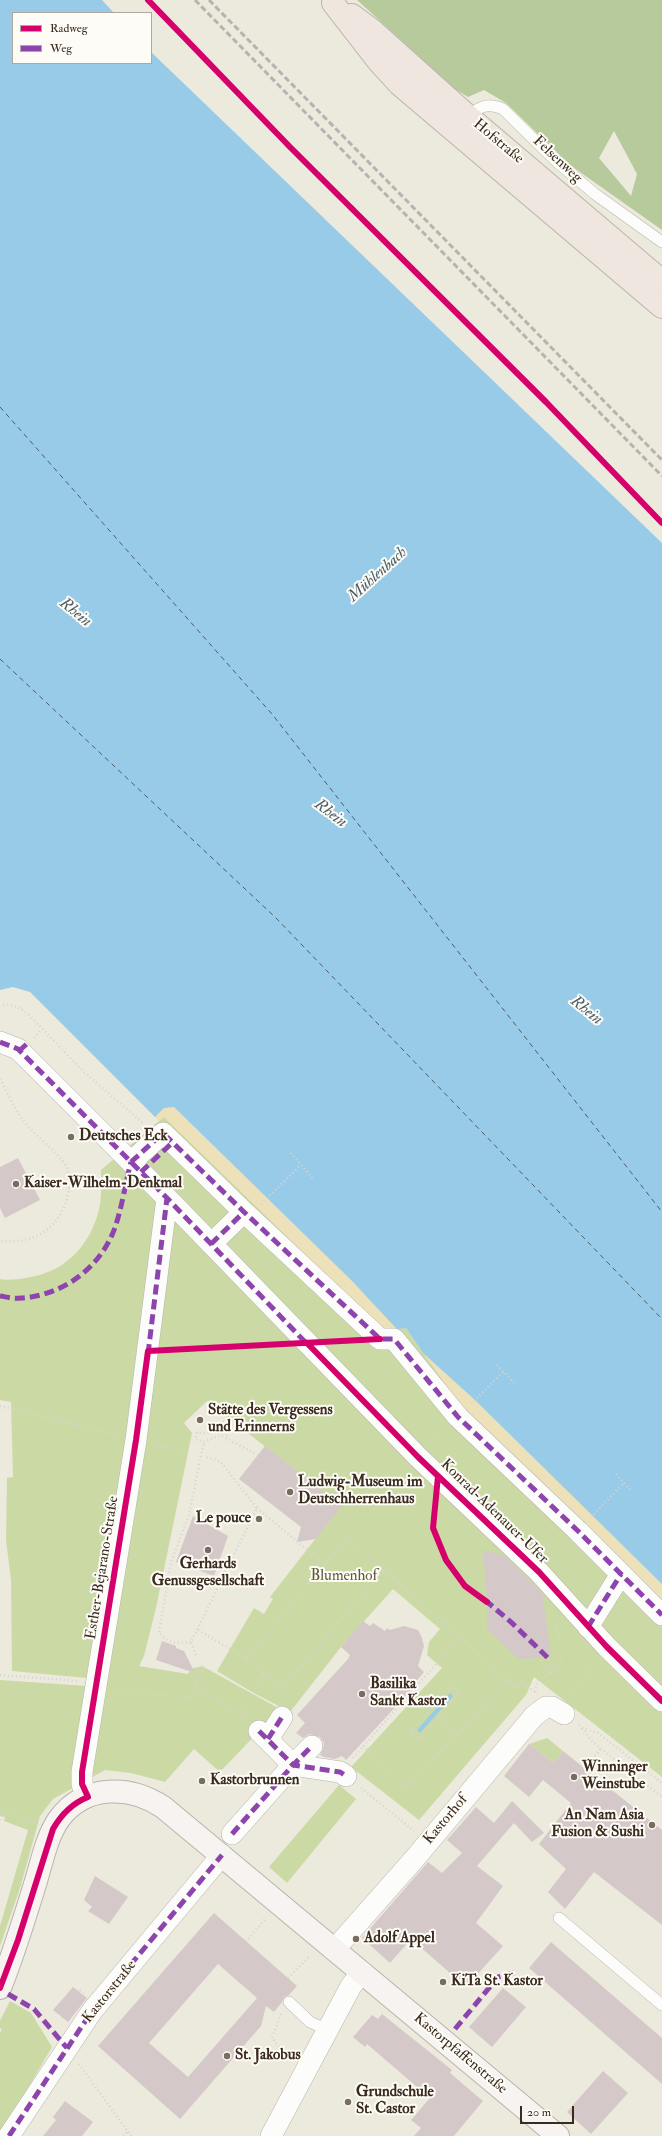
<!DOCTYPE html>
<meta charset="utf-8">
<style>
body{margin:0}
#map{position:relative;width:662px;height:2136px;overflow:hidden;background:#ece9dd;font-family:"IM FELL Double Pica",serif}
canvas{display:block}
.legend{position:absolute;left:12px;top:12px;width:140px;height:52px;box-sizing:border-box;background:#fdfcf7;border:1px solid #afa8a0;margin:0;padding:5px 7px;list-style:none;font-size:12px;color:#3b2a1e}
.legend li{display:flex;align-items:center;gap:8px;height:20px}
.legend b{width:20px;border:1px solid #afa8a0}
.scale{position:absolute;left:520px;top:2106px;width:54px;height:18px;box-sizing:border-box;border:2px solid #3b2a1e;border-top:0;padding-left:5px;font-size:12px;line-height:14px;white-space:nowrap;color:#3b2a1e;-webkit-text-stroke:3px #fdfcf7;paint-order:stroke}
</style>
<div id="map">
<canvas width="662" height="2136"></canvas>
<ul class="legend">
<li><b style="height:5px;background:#d6006c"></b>Radweg</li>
<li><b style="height:5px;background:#8e44ad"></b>Weg</li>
</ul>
<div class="scale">20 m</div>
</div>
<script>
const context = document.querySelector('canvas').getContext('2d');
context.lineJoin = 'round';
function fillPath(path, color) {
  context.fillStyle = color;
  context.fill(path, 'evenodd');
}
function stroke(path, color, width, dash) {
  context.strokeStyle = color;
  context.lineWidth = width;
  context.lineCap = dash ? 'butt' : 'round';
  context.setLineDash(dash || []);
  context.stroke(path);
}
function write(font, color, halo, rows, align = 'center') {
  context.font = font + ' "IM FELL Double Pica",serif';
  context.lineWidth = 4;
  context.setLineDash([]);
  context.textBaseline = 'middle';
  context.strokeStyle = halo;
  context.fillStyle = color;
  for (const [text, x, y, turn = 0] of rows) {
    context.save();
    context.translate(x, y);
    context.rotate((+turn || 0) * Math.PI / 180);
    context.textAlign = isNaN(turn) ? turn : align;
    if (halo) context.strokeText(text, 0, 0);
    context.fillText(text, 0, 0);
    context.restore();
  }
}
fillPath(new Path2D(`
 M164,1117L254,1203L406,1328L423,1353L475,1400L662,1584V1777L534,1677L526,1695L419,1820L351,1767L442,1668L427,1655L429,1642L440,1629L393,1589L341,1647L290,1712L252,1692L217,1671L254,1608L264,1614L273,1599L270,1597L341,1506L207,1401L184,1423L192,1433L156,1608L144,1656L139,1666L188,1674L191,1669L202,1666L280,1709L220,1772L194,1749L165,1782L131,1773L105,1770L53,1799L40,1816L20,1888L0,1946V1926L28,1830L4,1821L5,1817L0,1816V1680L87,1686V1678L12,1671L11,1580L6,1540L7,1478L13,1477L11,1402L0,1400V1279C9,1281 21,1279 31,1277C68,1271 94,1240 100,1204C102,1193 101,1181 101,1170Z
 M547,1738L563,1751L554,1763L529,1744Z
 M339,1785L356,1799L287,1883L269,1867Z
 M10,2001L31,2013L52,2047L0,2136V2033L2,2029L0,2028V2021Z`), '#cbdaa4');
fillPath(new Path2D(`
 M357,0H662V230L570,165L506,103L484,90L468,97L455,89ZM614,131L637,174L631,196L599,158Z`), '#b7ca9c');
fillPath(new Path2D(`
 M174,1107L352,1281L397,1329H382L164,1117L159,1121L155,1117L164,1108Z
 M423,1353L475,1400L662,1584V1604L458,1402Z`), '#ede1ba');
fillPath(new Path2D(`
 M0,0H102L114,13H13V63H151V52L662,543V1584L475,1400L423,1353L406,1328L397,1329L352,1281L174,1107L164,1108L155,1117L30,992L13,987L0,990Z
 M450,1693L453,1696L420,1733L417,1730Z`), '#97cbe8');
stroke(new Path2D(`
 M0,407L272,714L662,1212
 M0,659L276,918L662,1319`), '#4e5e66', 1, [5, 4]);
fillPath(new Path2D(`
 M18,1158L40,1200L5,1218L0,1208V1167Z
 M265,1446L342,1506L316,1539L297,1542L301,1527L239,1479Z
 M193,1516L228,1536L214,1576L176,1562Z
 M483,1550L505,1556L542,1593L551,1653L548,1658L518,1659L487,1629V1602Z
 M363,1621L370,1626L373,1623L385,1631L387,1628L390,1630L404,1626L418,1630L422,1638L424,1646L418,1666L424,1672L414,1684L416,1685L346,1760L342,1756L335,1759L324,1757L320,1755L323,1749L324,1743L320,1737L309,1734L303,1738L296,1733L305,1723L297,1715L348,1659L350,1655L341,1647Z
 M162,1641L176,1646V1648L184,1651L195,1673L156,1660Z
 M529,1744L554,1763L563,1751L662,1830V1925L594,1872L565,1909L548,1892L566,1869L539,1844L571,1803L543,1780L529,1797L504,1776Z
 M512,1801L544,1833L532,1842L514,1823L477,1866L503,1886L476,1923L503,1946L466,1987L411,1939L390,1963L362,1938L428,1862L442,1873L462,1853L447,1840L476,1807L494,1823Z
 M95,1876L128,1897L109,1924L88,1911L92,1907L84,1900Z
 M214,1913L297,1986L289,1995L284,1997L282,2002L274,2012L266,2006L261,2026L180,2119L98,2046ZM218,1964L257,1998L188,2077L149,2043Z
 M551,1942L662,2038V2084L529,1968Z
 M73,1987L87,1998L68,2022L53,2010Z
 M503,1988L526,2007L492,2047L469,2027Z
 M382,2014L452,2070L450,2073L483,2101L454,2136H414L421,2128L411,2120L430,2098L367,2044L365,2047L353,2037L372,2015L378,2019Z
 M603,2071L628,2093L591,2134L567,2112Z
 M65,2101L93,2122L82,2136H43L56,2120L53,2117Z`), '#d4c9c8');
const lane = new Path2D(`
 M466,119C477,107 487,102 503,109L557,162L595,194L662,242
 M559,1918L662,2005
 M289,2002L310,2022L328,2030`);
const street = new Path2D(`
 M0,1042L18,1049L167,1198L418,1457L539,1572L607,1647L662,1701
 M131,1162L163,1133L244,1212L380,1339H394L458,1417L578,1531L662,1615
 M211,1244L244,1212
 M588,1627L621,1574
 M259,1731L293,1765L340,1772L346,1776
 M268,1739L282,1717
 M84,1789L82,1784V1772L136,1440L167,1198
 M232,1834L293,1765L312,1746
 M334,1950L416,1857L534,1716L546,1707H552L564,1714
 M9,2136L92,2011L222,1855
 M271,2136L351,1986L362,1972`);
const secondary = new Path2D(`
 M0,1988C14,1953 25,1917 36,1881C42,1861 47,1836 59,1819C85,1784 130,1785 163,1807L558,2136`);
const primary = new Path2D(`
 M333,3L378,61L399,84L662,307
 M352,15L372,30L469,117L662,281`);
stroke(lane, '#b8b4ac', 12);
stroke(street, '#b8b4ac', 22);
stroke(secondary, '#b8b4ac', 24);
stroke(primary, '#b8b4ac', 24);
stroke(new Path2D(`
 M3,1005C15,1004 20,1008 29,1015L83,1071L144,1124
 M34,1038L42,1029
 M0,1079C7,1092 14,1107 22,1119C32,1133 60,1154 66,1166C74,1185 66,1210 53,1224C39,1239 20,1243 0,1241
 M291,1153L313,1179
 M261,1204L301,1165
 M333,1342L354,1341
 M497,1365L514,1383
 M471,1404L503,1372
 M0,1406L118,1435
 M227,1436L232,1427L222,1421C216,1431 208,1435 197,1432L195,1439L204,1442L220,1435L258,1455
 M154,1444L188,1453
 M431,1444L445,1430
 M616,1474L632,1492
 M257,1508L325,1565
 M591,1517L624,1483
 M383,1571L281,1689L246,1658L347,1538L517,1688L521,1683L535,1692
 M198,1630L246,1658
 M191,1642C176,1643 169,1644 159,1633L171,1562L189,1515L199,1465
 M196,1655L191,1642L257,1508L220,1461L205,1457
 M551,1674C569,1666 557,1635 555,1620
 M0,1675L77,1681
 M195,1686L246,1718
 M451,1686L459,1694L419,1739L410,1732Z
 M115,1691L191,1697L202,1671L200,1667
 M535,1692L538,1680L551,1674L548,1658
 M412,1693L430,1709
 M571,1696L595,1663
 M241,1713L263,1673
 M439,1717L458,1734
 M579,1725L593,1742L662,1797
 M582,1728L598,1733L662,1783
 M363,1746L408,1788L508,1679
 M353,1758L460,1637
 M585,1769L601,1748
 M630,1771L636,1763
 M361,1788L414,1831
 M0,1811L35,1823
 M0,1820L3,1812
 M246,1942L266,1918
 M288,1978L310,1956
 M78,1991L79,1989L84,1993
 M281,2014L272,2038L286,2056L292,2059
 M79,2064L131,2136
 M123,2136L127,2132`), '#d5d4d0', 2.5, [1, 3]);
stroke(lane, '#fcfcfa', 11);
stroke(street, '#fcfcfa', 21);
stroke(secondary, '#f6f3f0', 22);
stroke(primary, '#efe6df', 22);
stroke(new Path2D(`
 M195,0L662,476
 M209,0L662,460`), '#b6b4b1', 3, [6, 3]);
stroke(new Path2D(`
 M199,1465L204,1442`), '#d5d4d0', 2.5, [1, 3]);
stroke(new Path2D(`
 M0,1042L18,1049L167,1198L307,1344
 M19,1051L30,1041
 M131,1162L163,1133L244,1212L380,1339H394L458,1417L578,1531L662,1615
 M141,1172L172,1143
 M211,1244L244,1212
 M0,1296C7,1297 14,1299 21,1298C60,1296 96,1271 112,1235C121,1215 125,1184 131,1162
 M148,1354L167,1198
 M485,1600L512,1623L548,1658
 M588,1627L621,1574
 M259,1731L293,1765L340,1772L346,1776
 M268,1739L282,1717
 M232,1834L293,1765L312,1746
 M8,1994L34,2009L67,2048
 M455,2029L498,1977L514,1973
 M9,2136L92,2011L222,1855`), '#8e44ad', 5, [10, 5]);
stroke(new Path2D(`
 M148,0L290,147L546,402L662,523
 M307,1343L418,1457L539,1572L607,1647L662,1701
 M438,1476L433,1528L446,1560L465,1586L487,1602
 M0,1988L18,1940L53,1829C61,1815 73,1803 88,1797L82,1784V1772L136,1440L148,1351L380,1339`), '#d6006c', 6);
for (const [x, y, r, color] of [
 [71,1137,4,"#796d61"],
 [16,1184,4,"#796d61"],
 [200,1420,4,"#796d61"],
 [290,1492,4,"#796d61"],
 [259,1519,4,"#796d61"],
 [208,1550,4,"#796d61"],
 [362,1694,4,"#796d61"],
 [574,1777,4,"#796d61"],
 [202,1781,4,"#796d61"],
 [652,1825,4,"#796d61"],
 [356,1939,4,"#796d61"],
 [443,1982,4,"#796d61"],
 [227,2056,4,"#796d61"],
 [348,2102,4,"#796d61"]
]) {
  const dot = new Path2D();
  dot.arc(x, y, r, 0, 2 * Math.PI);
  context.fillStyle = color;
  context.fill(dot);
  stroke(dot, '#fdfcf7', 1.5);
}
write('15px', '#3b2a1e', '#fdfcf7', [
 ["Hofstraße",498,142,40],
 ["Felsenweg",557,160,43],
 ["Konrad-Adenauer-Ufer",494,1512,44],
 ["Esther-Bejarano-Straße",103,1568,-81],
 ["Kastorhof",446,1820,-50],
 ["Kastorstraße",110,1992,-51],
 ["Kastorpfaffenstraße",460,2054,40]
]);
write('bold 15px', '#3b2a1e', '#fdfcf7', [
 ["Deutsches Eck",79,1137],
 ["Kaiser-Wilhelm-Denkmal",24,1184],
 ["Stätte des Vergessens",208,1411],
 ["und Erinnerns",208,1428],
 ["Ludwig-Museum im",298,1483],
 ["Deutschherrenhaus",298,1500],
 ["Le pouce",251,1519,"right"],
 ["Gerhards",208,1565,"center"],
 ["Genussgesellschaft",208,1582,"center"],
 ["Basilika",370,1685],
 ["Sankt Kastor",370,1702],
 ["Winninger",582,1768],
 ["Weinstube",582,1785],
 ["Kastorbrunnen",210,1781],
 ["An Nam Asia",644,1816,"right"],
 ["Fusion & Sushi",644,1833,"right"],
 ["Adolf Appel",364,1939],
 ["KiTa St. Kastor",451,1982],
 ["St. Jakobus",235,2056],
 ["Grundschule",356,2093],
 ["St. Castor",356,2110]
], 'left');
write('15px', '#5e5b38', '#fdfcf7', [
 ["Blumenhof",344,1577]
]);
write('italic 16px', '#4e5e66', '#fdfcf7', [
 ["Mühlenbach",378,575,-42],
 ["Rhein",75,613,39],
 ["Rhein",330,814,37],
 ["Rhein",586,1011,39]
]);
</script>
